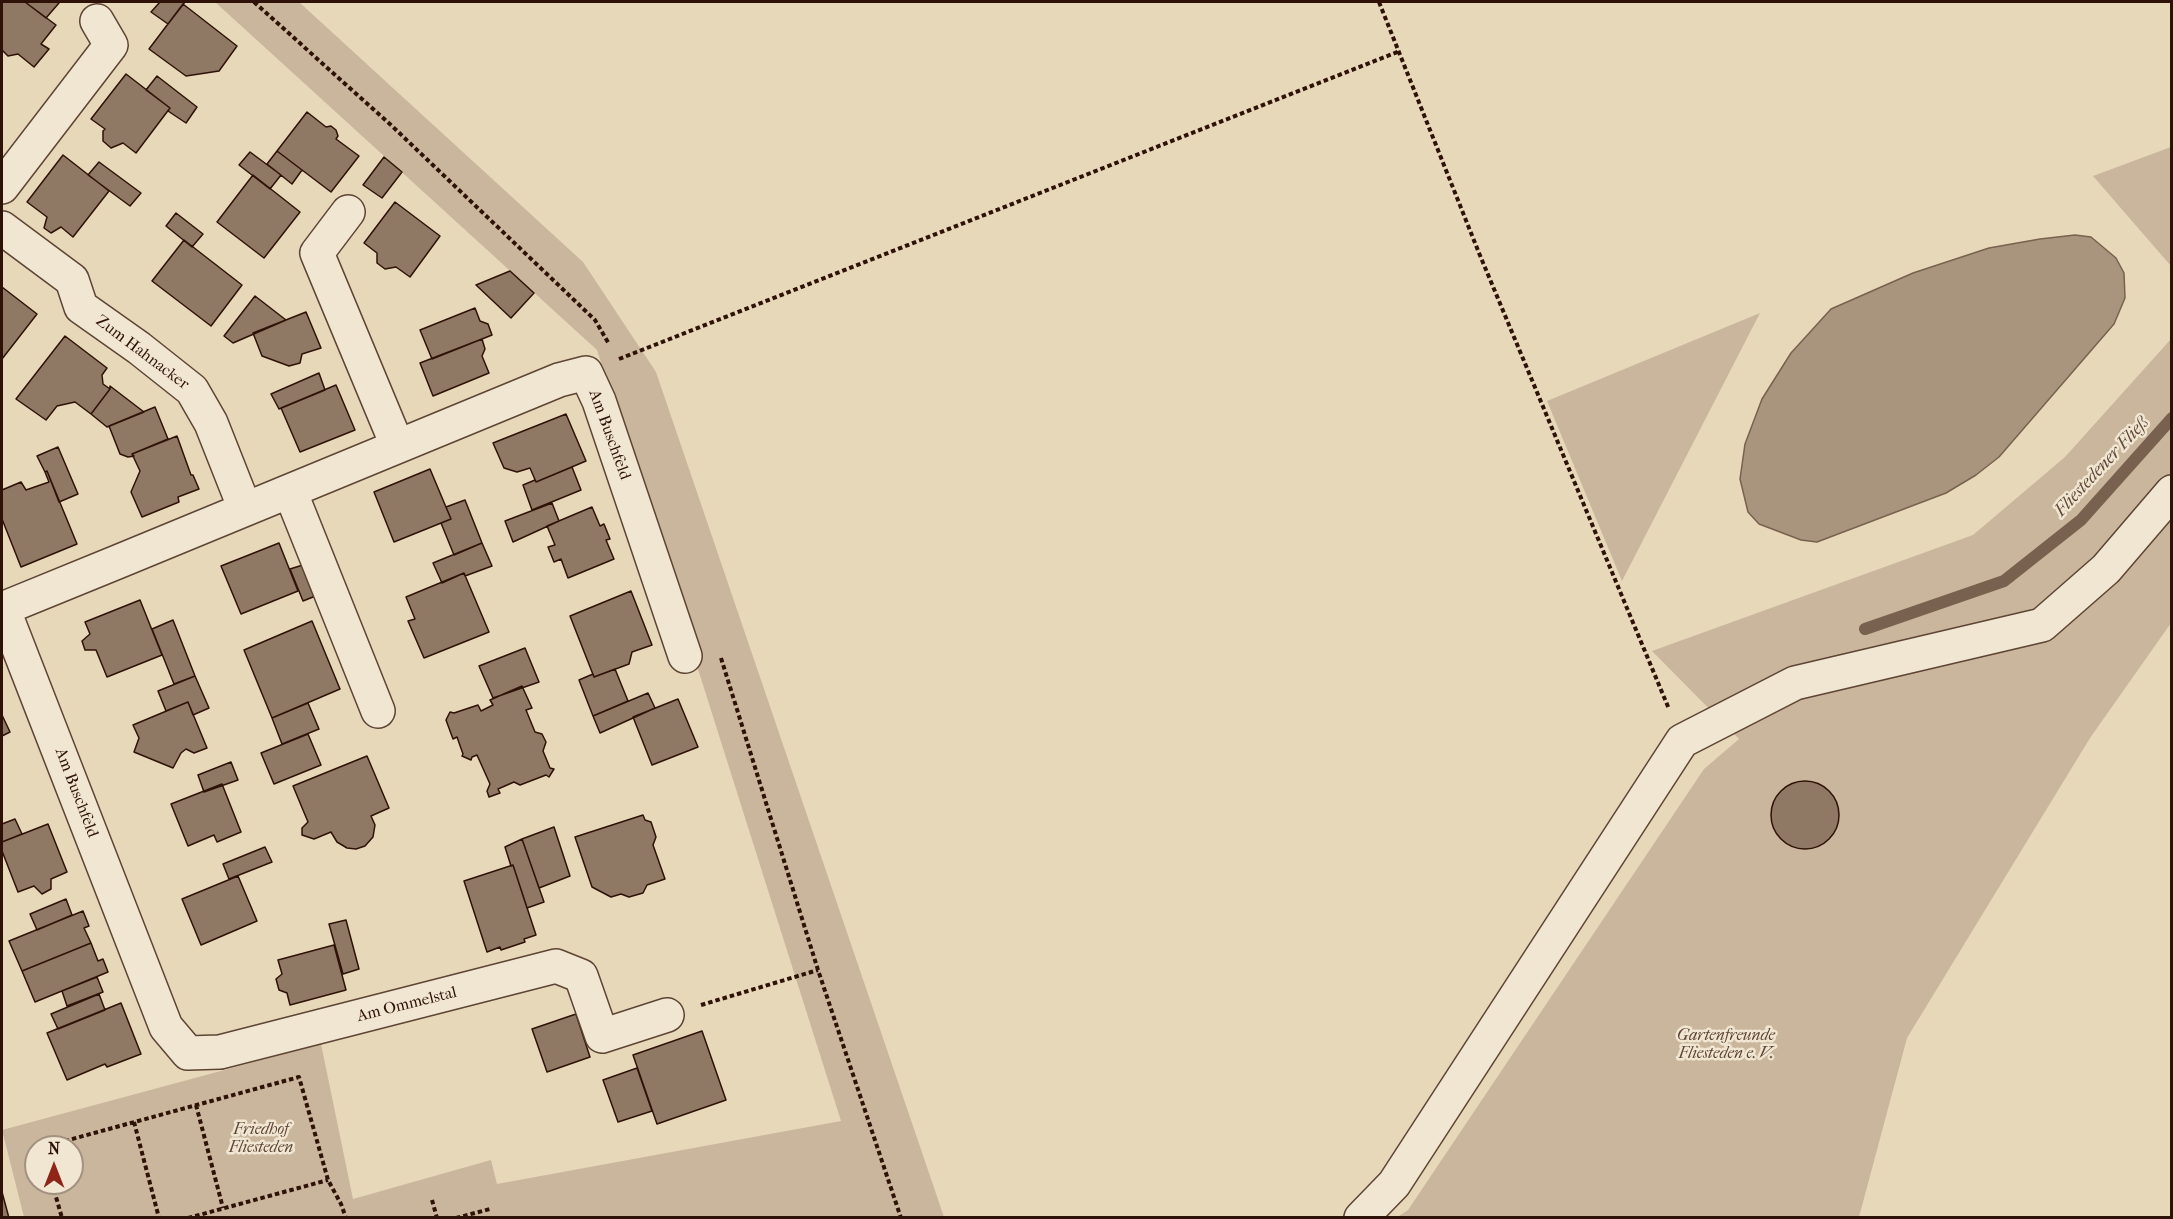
<!DOCTYPE html>
<meta charset="utf-8">
<style>
body{margin:0}
#map{position:relative;width:2173px;height:1219px;overflow:hidden;background:#e8d8ba;font-family:"IM FELL French Canon",serif}
canvas{display:block}
.frame{position:absolute;inset:0;border:3px solid #2f1207;pointer-events:none}
.north{position:absolute;left:24px;top:1135px;width:60px;height:60px;box-sizing:border-box;background:#f0e6d2;border:2px solid #a39181;border-radius:50%;rotate:0deg;font-size:16px;font-weight:700;line-height:24px;text-align:center;color:#2f1207}
.north::after{content:'';display:block;margin:auto;width:21px;height:27px;background:#8f2418;clip-path:polygon(50% 0,100% 100%,50% 72%,0 100%)}
</style>
<div id="map">
<canvas width="2173" height="1219"></canvas>
<div class="frame"></div>
<div class="north">N</div>
</div>
<script>
const context = document.querySelector('canvas').getContext('2d');
context.lineJoin = 'round';
function fillPath(path, color) {
  context.fillStyle = color;
  context.fill(path, 'evenodd');
}
function stroke(path, color, width, dash) {
  context.strokeStyle = color;
  context.lineWidth = width;
  context.lineCap = dash ? 'butt' : 'round';
  context.setLineDash(dash || []);
  context.stroke(path);
}
function write(font, color, halo, rows, align = 'center') {
  context.font = font + ' "IM FELL French Canon",serif';
  context.lineWidth = 5;
  context.setLineDash([]);
  context.textBaseline = 'middle';
  context.strokeStyle = halo;
  context.fillStyle = color;
  for (const [text, x, y, turn = 0] of rows) {
    context.save();
    context.translate(x, y);
    context.rotate((+turn || 0) * Math.PI / 180);
    context.textAlign = isNaN(turn) ? turn : align;
    if (halo) context.strokeText(text, 0, 0);
    context.fillText(text, 0, 0);
    context.restore();
  }
}
fillPath(new Path2D(`
 M215,2H299L583,262L656,372L944,1217H24L2,1130L321,1044L353,1199L491,1160L497,1184L841,1121L597,350ZM36,1147H72V1183H36Z
 M2171,147H2172L2171,266L2093,176Z
 M1760,313L1622,581L1547,401Z
 M2171,339V623L2090,738L1907,1038L1859,1217L1396,1218L1408,1210L1704,769L1739,739L1652,651L1973,535L2065,457Z`), '#c9b69c');
const water = new Path2D(`
 M2075,235L2091,237L2116,258L2124,273L2125,298L2114,324L1999,457L1976,475L1946,493L1817,542L1801,540L1759,524L1748,512L1740,479L1745,444L1762,399L1791,353L1831,309L1913,273L1989,248L2040,239Z`);
fillPath(water, '#a9957d');
stroke(water, '#78614e', 1.5);
stroke(new Path2D(`
 M1865,629L2004,581L2081,520L2172,418`), '#78614e', 12);
const building = new Path2D(`
 M2,2H25L56,25L41,44L49,49L34,67L18,54L8,56L2,50Z
 M25,2H57L59,3L46,18Z
 M160,2H185L168,24L151,12Z
 M183,4L237,46L219,71L186,76L149,49Z
 M126,74L170,108L136,153L123,143L111,148L103,141V131L105,129L91,119Z
 M157,76L197,107L186,123L168,111L170,108L146,90Z
 M307,112L326,127L331,126L336,130L338,136L336,139L359,156L331,192L277,151Z
 M277,151L302,170L292,184L267,164Z
 M250,152L281,175L270,189L239,165Z
 M63,155L109,191L73,237L61,227L51,233L44,228L47,217L27,202Z
 M384,157L402,172L382,198L363,185Z
 M99,162L141,193L130,206L88,175Z
 M253,175L300,212L264,258L217,222Z
 M395,202L440,236L410,277L396,267L385,269L377,263V253L364,243Z
 M176,213L203,234L192,247L166,226Z
 M184,240L242,285L211,326L152,281Z
 M510,271L534,293L511,318L476,285Z
 M2,287L37,314L2,359Z
 M255,296L286,320L233,343L224,336Z
 M475,308L480,321L488,324L492,335L432,359L420,330Z
 M306,312L321,348L302,354L300,363L289,366L262,356L253,333Z
 M65,336L107,368L102,375L103,384L110,389L91,414L75,402L57,406L46,420L16,399Z
 M482,339L485,349L482,356L489,373L433,396L420,363Z
 M319,373L325,390L279,409L271,394Z
 M336,385L355,430L300,452L281,408Z
 M110,386L144,412L107,427L91,414L110,389Z
 M155,407L168,439L132,454L134,456L128,457L120,454L109,426Z
 M566,414L586,461L536,482L530,468L517,472L504,468L493,443Z
 M177,436L191,475H193L199,489L178,497L179,502L142,517L131,492L140,471L132,454Z
 M58,447L78,494L59,502L47,471L45,472L37,456Z
 M572,467L581,490L532,510L523,485L535,480L536,482Z
 M430,469L451,519L394,542L374,492Z
 M47,471L77,544L21,567L2,519V490L21,482L26,490L49,482L45,472Z
 M465,500L482,543L454,555L441,523L451,519L446,507Z
 M552,503L559,521L513,542L505,521Z
 M592,507L600,526L604,524L610,539L606,540L614,559L568,578L561,559L554,562L548,547L555,545L547,526Z
 M279,543L298,591L241,614L221,566Z
 M482,543L492,566L465,576L464,573L442,583L433,563Z
 M306,564L318,595L303,601L290,569Z
 M464,573L489,632L424,658L408,621L415,619L406,597Z
 M631,591L652,645L632,652L629,664L594,677L570,616Z
 M140,600L162,655L107,677L96,650H85L82,641L90,634L85,622Z
 M173,620L195,676L174,684L152,629Z
 M312,621L340,689L272,718L244,650Z
 M525,648L539,682L493,698L479,666Z
 M615,669L628,701L593,716L579,680L593,674L594,677Z
 M195,676L209,708L193,715L188,702L166,711L158,691Z
 M522,686L532,708L526,710L535,732L542,734L546,742L543,751L550,768L554,769L549,777L546,775L520,785L514,782L498,789L500,793L489,797L487,791L490,784L477,755L472,757L471,760L462,756L463,754L457,737L453,739L446,720L450,712L454,713L478,705L481,711L493,705L490,700Z
 M648,693L655,708L600,733L593,716Z
 M678,699L698,747L652,765L633,717Z
 M188,702L207,748L194,753L186,749L181,753L173,768L134,752L139,738L133,725Z
 M308,703L319,729L282,744L272,718Z
 M2,715L10,732L2,736Z
 M308,734L321,765L274,784L261,753Z
 M367,756L389,808L371,816L375,825L373,837L365,846L356,849L347,848L337,842L331,832L314,839L302,835V828L308,822L293,786Z
 M231,762L238,780L204,792L198,775Z
 M1771 815a34 34 0 1 1 68 0a34 34 0 1 1-68 0Z
 M222,784L241,832L217,842L214,835L188,846L171,804Z
 M643,815L645,820L651,822L656,837L653,845L665,879L647,885L643,893L629,897L621,894L611,897L592,887L575,837Z
 M15,819L22,834L2,842V824Z
 M48,824L67,872L51,879V889L42,894L34,886L18,892L2,851V842Z
 M554,827L570,876L539,888L522,839Z
 M522,839L544,902L527,908L513,865L511,866L505,847Z
 M265,847L272,862L229,879L223,864Z
 M513,865L536,935L524,939L525,942L501,950L500,947L487,952L464,881Z
 M238,876L257,921L201,945L182,899Z
 M66,899L72,915L37,930L30,914Z
 M83,911L89,926L84,928L91,943L22,971L9,941Z
 M346,920L359,969L343,974L329,924Z
 M91,943L98,961L103,959L108,972L35,1002L22,971Z
 M334,945L346,990L290,1005L287,993L279,990L276,979L282,974L278,960Z
 M97,977L103,992L67,1006L62,991Z
 M99,994L105,1010L58,1029L51,1014Z
 M121,1003L141,1054L107,1067L105,1064L67,1080L47,1033Z
 M576,1014L590,1057L547,1072L532,1029Z
 M702,1031L726,1100L657,1124L633,1055Z
 M637,1068L652,1111L618,1122L603,1080Z
 M2,1192L9,1218H2Z`);
fillPath(building, '#8f7964');
stroke(building, '#2f1207', 1.5);
const minor = new Path2D(`
 M2,187L111,45L97,21
 M348,212L317,253L397,445
 M2,228L72,280L81,307L139,348L192,390L211,423L245,509
 M290,491L378,711
 M3,608L166,1027L188,1053L220,1052L556,966L581,976L602,1036L667,1015
 M2,609C188,534 372,455 559,380L586,373L599,401L685,656
 M1361,1218L1394,1184L1682,741L1795,683L2042,625L2106,569L2172,492`);
stroke(minor, '#5d4434', 36);
stroke(new Path2D(`
 M254,2L392,126L595,320L609,344
 M1379,2L1479,253L1669,709
 M619,359L1400,51
 M721,658L818,970L901,1218
 M701,1005L818,970
 M196,1105L223,1208
 M134,1122L159,1218
 M43,1147L299,1077L328,1180L341,1204L346,1218
 M52,1183L62,1218
 M432,1200L437,1218
 M188,1218L328,1180
 M456,1218L490,1209`), '#2f1207', 4, [4.5, 3]);
stroke(minor, '#f0e6d2', 33);
write('16px', '#2f1207', '#f0e6d2', [
 ["Zum Hahnacker",142,353,37],
 ["Am Buschfeld",609,435,70],
 ["Am Buschfeld",76,793,69],
 ["Am Ommelstal",407,1005,-14]
]);
write('italic 16px', '#5d4334', '#f0e6d2', [
 ["Gartenfreunde",1726,1036],
 ["Fliesteden e. V.",1726,1054],
 ["Friedhof",261,1130],
 ["Fliesteden",261,1148]
]);
write('italic 18px', '#604636', '#f0e6d2', [
 ["Fliestedener Fließ",2102,467,-47]
]);
</script>
